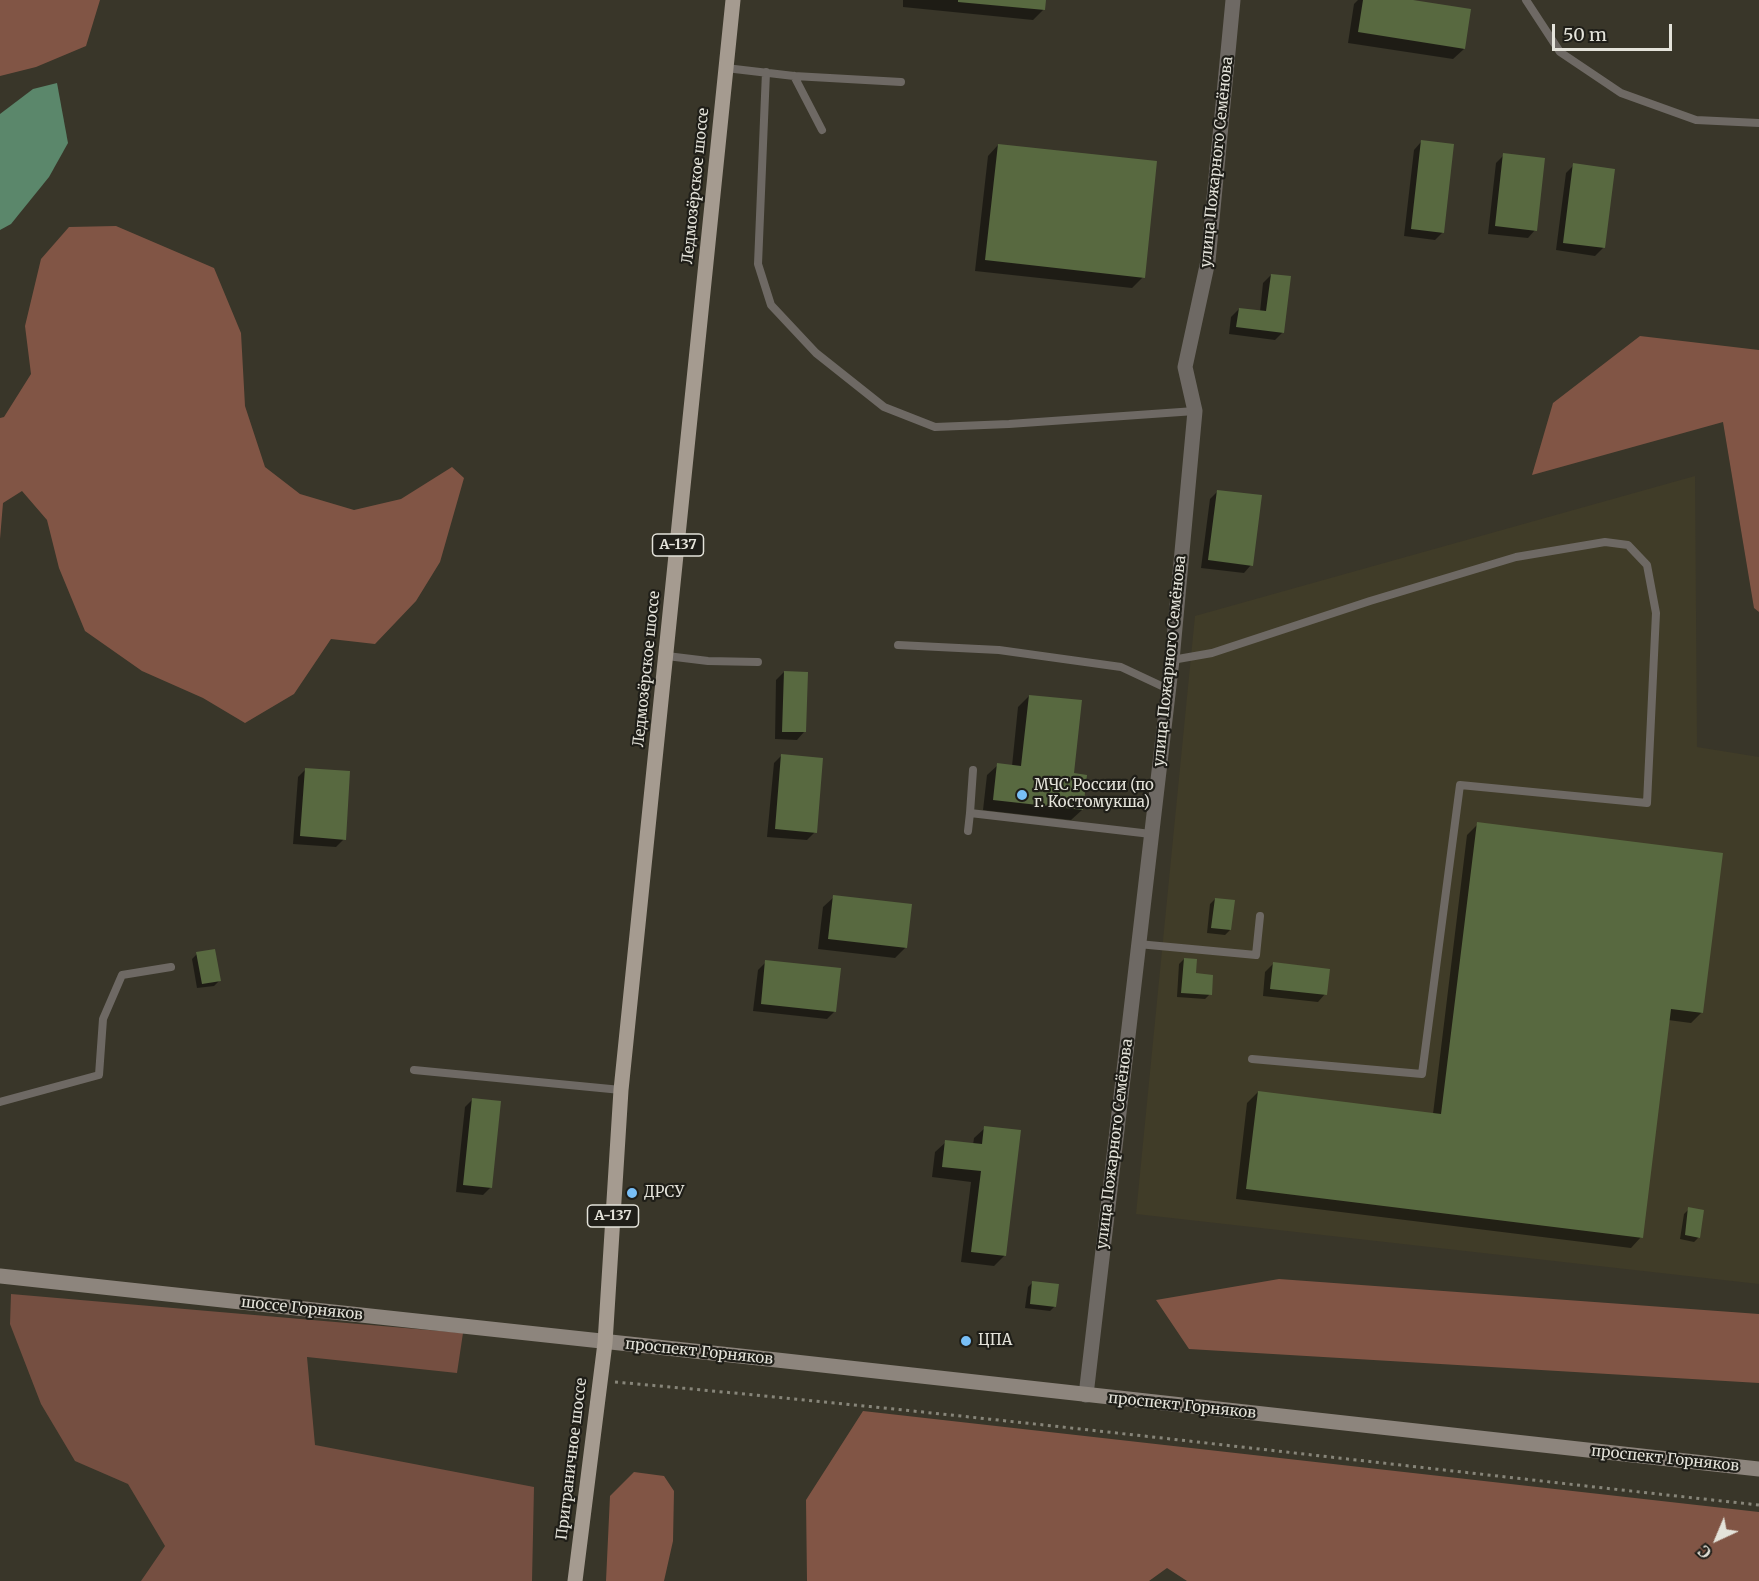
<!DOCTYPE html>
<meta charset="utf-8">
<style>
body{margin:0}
#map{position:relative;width:1759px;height:1581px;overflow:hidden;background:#393629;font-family:Merriweather,serif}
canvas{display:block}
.north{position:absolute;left:1687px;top:1509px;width:60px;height:60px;-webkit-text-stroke:4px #1f1e18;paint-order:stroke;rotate:224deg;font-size:16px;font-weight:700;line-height:24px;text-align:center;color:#e4e3da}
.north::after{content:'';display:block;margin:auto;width:21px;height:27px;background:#e4e3da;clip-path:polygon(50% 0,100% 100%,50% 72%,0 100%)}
.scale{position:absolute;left:1552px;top:24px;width:120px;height:27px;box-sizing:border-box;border:3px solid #e4e3da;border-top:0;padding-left:8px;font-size:18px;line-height:21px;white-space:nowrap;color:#e4e3da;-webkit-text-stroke:4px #1f1e18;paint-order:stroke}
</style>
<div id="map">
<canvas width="1759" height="1581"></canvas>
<div class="north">С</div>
<div class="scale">50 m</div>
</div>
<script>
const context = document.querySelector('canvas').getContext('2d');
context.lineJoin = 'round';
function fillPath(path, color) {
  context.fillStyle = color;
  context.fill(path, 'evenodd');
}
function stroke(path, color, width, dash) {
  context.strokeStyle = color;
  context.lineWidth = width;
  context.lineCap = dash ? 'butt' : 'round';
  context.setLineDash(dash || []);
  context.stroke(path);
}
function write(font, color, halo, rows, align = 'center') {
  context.font = font + ' Merriweather,serif';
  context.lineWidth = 4.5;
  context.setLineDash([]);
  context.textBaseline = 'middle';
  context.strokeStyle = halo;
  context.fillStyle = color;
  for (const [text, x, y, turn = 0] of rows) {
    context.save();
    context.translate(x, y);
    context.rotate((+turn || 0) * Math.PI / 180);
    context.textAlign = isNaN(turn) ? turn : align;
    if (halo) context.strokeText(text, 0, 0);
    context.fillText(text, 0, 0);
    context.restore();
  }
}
fillPath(new Path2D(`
 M1695,476L1697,747L1759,757V1284L1136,1214L1195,616Z`), '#403c28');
fillPath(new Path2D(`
 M11,1294L463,1333L457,1373L307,1357L315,1445L534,1487L532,1581H141L165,1546L128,1484L75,1461L41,1404L10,1324Z`), '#754f41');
fillPath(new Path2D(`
 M0,0H100L86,46L36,67L0,76Z
 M116,226L214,268L241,333L245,406L265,467L300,494L354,510L401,499L452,467L464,478L440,562L416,601L375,644L331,639L294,694L245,723L203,698L142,671L85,631L59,568L47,520L22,491L3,503L0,539V418L4,417L31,374L25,326L41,259L69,227Z
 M1640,336L1759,350V612L1754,608L1723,422L1532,475L1553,403Z
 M1279,1279L1759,1314V1383L1189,1349L1156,1300Z
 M863,1411L1759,1512V1581H1187L1167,1568L1149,1581H807L806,1500Z
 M634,1472L664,1476L674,1491L673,1541L664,1581H606L610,1496Z`), '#815545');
fillPath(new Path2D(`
 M57,83L68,143L49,177L11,224L0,230V114L33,89Z`), '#5b876b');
fillPath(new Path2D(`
 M903,0H1044L1043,10L1033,20L903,7Z
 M1358,0H1404L1464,49L1453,59L1348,43L1354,4Z
 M1421,142L1443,232L1435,240L1404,236L1414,150Z
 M998,145L1143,277L1132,288L975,271L988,156Z
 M1504,155L1535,230L1528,238L1488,234L1496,163Z
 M1574,165L1603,248L1595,256L1556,250L1566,173Z
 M1271,275L1283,332L1275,340L1229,334L1231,317L1239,309L1260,312L1263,283Z
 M1218,491L1251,565L1244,573L1201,568L1210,499Z
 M784,672L804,732L797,740L775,739L776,680Z
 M1029,696L1072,775L1082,810L1071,820L983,810L987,775L998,765L1012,766L1018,707Z
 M782,755L815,832L807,840L767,837L774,763Z
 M306,769L344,839L336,847L293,844L298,777Z
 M1478,824L1702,1012L1691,1023L1668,1020L1641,1237L1631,1248L1236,1199L1247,1103L1258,1092L1433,1114L1467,835Z
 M834,897L906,947L895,958L818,949L823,907Z
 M1215,899L1230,930L1225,935L1207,933L1210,904Z
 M197,954L219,981L214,986L197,988L192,959Z
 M1184,959L1210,994L1205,999L1177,997L1179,964Z
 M766,962L835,1011L827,1019L753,1011L758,970Z
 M1273,964L1325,994L1318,1002L1263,996L1265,972Z
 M473,1099L491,1187L483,1195L456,1192L465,1107Z
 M985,1128L1005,1255L994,1266L961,1262L971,1182L932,1177L935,1152L946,1142L973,1145L974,1138Z
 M1689,1209L1699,1237L1694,1242L1680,1239L1684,1214Z
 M1033,1282L1055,1306L1050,1311L1025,1308L1028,1287Z`), '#0007');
fillPath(new Path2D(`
 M958,0H1046L1045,10L958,2Z
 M1363,0H1413L1471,9L1465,49L1358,32Z
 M1421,140L1454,144L1444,233L1411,229Z
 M998,144L1157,161L1145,278L985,260Z
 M1503,153L1545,158L1537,231L1495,226Z
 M1573,163L1615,169L1605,248L1563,243Z
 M1271,274L1291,276L1284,333L1236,327L1239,308L1266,311Z
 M1217,490L1262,495L1253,566L1208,560Z
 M784,671L808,672L806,732H782Z
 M1029,695L1082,700L1074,773L1087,775L1083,810L993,800L997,763L1021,766Z
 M781,754L823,758L817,833L775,829Z
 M305,768L350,771L346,840L300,836Z
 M1477,822L1723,853L1703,1013L1671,1009L1643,1238L1246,1189L1258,1091L1441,1114Z
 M833,895L912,904L907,948L828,939Z
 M1215,898L1235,900L1231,930L1211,928Z
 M215,949L221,981L202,984L196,952Z
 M1184,958L1197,959L1196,973L1213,975L1212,995L1181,993Z
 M765,960L841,968L836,1012L761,1004Z
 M1273,962L1330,969L1327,995L1270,989Z
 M472,1098L501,1101L492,1188L463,1185Z
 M984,1126L1021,1130L1006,1256L971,1252L981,1171L942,1167L945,1140L982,1144Z
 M1688,1207L1704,1210L1700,1238L1685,1235Z
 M1032,1281L1059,1284L1056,1307L1030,1304Z`), '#586940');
stroke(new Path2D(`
 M615,1382C997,1416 1378,1464 1759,1505`), '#878579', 3, [3, 4.5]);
stroke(new Path2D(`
 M1526,0L1560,52L1621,93L1696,120L1759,123
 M726,68L794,76L901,82
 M766,72L758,264L771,305L816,353L884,407L935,427L1009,424L1195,411
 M794,76L822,130
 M898,645L999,650L1121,667L1168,689
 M667,656L708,661L758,662
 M1172,660L1212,653L1370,601L1516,557L1605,542L1628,545L1647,565L1656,613L1647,803L1460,785L1422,1074L1252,1059
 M970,813L973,770
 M968,831L970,813L1151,834
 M1138,944L1256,955L1260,916
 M414,1070L621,1090
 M0,1102L99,1075L103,1019L122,975L171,967`), '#6e6964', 8);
stroke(new Path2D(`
 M1086,1395L1172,660L1195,411L1185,367L1208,261L1233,0`), '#6e6964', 15);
stroke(new Path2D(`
 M0,1276L777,1360L1759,1469`), '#8d857d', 15);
stroke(new Path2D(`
 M575,1581L605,1343L621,1090L733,0`), '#a59b90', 15);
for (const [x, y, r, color] of [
 [1022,795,6,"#78bff7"],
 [632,1193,6,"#78bff7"],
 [966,1341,6,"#78bff7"]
]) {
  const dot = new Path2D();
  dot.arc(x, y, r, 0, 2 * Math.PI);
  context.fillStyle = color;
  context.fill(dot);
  stroke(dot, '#1f1e18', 2);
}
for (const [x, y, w] of [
 [678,545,51],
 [613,1216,51]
]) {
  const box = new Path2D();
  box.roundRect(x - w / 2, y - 11, w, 22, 4.5);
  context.fillStyle = '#1f1e18';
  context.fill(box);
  stroke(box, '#e4e3da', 1.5);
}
write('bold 14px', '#e4e3da', null, [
 ["А-137",678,545],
 ["А-137",613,1216]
]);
write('15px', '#e4e3da', '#1f1e18', [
 ["улица Пожарного Семёнова",1217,162,-84],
 ["Ледмозёрское шоссе",696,186,-84],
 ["улица Пожарного Семёнова",1170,661,-84],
 ["Ледмозёрское шоссе",647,669,-84],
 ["улица Пожарного Семёнова",1115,1144,-83],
 ["шоссе Горняков",302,1309,6],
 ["проспект Горняков",699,1352,6],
 ["проспект Горняков",1182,1406,6],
 ["Приграничное шоссе",572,1459,-83],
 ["проспект Горняков",1665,1459,6]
]);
write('15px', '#e4e3da', '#1f1e18', [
 ["МЧС России (по",1034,786],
 ["г. Костомукша)",1034,803],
 ["ДРСУ",644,1193],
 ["ЦПА",978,1341]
], 'left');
</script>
